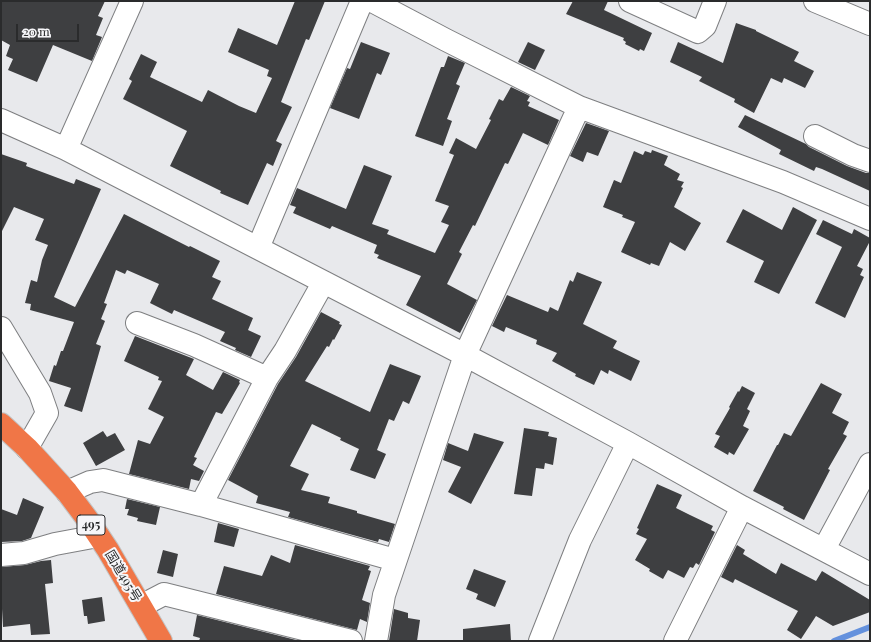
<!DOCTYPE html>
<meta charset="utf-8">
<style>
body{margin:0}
#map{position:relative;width:871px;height:642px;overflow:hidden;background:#e8e9ec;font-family:"Playfair Display",serif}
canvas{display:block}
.frame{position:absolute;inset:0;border:2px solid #2a2b2c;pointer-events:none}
.scale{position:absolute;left:16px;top:24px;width:63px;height:18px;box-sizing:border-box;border:2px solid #2a2b2c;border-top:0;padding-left:5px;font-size:12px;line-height:14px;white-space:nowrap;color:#2a2b2c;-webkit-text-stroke:3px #f6f6f9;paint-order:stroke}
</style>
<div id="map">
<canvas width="871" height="642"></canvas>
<div class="frame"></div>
<div class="scale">20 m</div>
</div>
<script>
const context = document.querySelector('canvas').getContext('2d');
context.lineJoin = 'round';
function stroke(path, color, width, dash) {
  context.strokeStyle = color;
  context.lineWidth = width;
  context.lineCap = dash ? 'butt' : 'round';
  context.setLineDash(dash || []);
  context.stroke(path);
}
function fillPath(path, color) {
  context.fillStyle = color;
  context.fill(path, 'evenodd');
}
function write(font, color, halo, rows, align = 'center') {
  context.font = font + ' "Playfair Display","Noto Sans JP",serif';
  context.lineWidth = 4;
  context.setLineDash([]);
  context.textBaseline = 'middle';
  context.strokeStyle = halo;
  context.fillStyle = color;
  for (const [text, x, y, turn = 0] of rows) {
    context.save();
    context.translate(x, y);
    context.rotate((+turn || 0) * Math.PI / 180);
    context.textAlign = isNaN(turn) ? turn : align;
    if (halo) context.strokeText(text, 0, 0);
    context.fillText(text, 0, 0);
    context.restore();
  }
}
stroke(new Path2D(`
 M834,641L870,627`), '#6491dd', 6);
fillPath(new Path2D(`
 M1,1H105L98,16L103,18L96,35L102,37L92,61L53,45L37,82L8,70L13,59L6,56L10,45L1,40Z
 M295,1H325L309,40L306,39L281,102L292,107L276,141L282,144L273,166L267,163L248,205L220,193L221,191L170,166L187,131L123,99L132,81L129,79L141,54L157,62L150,77L202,102L208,90L239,106L256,113L272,78L267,76L269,70L228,52L238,28L277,45Z
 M573,1H608L604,10L652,33L644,51L640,49L639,51L625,44L626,42L623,40L624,38L566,14Z
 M736,23L756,30V31L799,52L794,61L814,71L805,88L784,78L782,83L771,78L754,113L734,102L735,99L699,81L702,77L670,62L678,42L723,63Z
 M361,42L390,53L381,75L377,73L359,119L330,108L347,68L350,69Z
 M528,42L545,50L535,70L518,62Z
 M448,56L465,63L456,84L460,86L447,119L452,121L443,146L415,136L441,67H444Z
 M511,87L530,96L527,101L530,102L528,106L559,120L548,145L523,133L508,164L505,163L475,226L473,225L459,252L462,254L447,284L477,300L460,333L406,305L421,276L377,258L379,255L374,253L377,245L332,226L330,229L293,213L296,207L290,205L297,188L346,209L364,165L392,176L372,224L389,230L387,234L435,253L449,225L441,222L449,206L435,201L454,155L449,153L456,138L476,149L491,120L489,119L499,99L503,101Z
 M745,115L806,144L809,147L847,166L866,173H870V191L822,169L816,167L814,171L779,154L781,150L738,127Z
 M586,123L609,131L598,156L587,152L583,162L570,156Z
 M652,150L668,156L664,165L680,174L677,180L684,182L681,187L683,188L674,207L701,223L685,251L670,242L659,266L651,263L650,265L621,252L635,222L622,217L623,215L603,207L614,180L621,183L634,151L643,155L645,151L651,153Z
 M1,154L27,163L26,166L74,184L76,179L101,189L54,297L75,307L124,214L189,247L190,246L220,261L212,277L221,281L212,299L253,318L248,330L261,336L251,357L235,350L236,348L220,341L225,332L174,310L172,314L150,303L159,284L127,270L125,274L116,270L104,303L107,304L101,319L105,321L96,344L101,346L82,412L64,406L71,388L49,381L54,365L56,366L61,351H63L74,322L30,310L31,304L25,303L31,280L37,282L42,260L48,245L35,240L44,219L14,207L1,233Z
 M793,207L817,220L779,294L754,282L764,261L726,242L743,209L782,230Z
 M823,220L852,234L854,229L870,238V241L857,266L863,269L860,275L864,277L845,318L815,303L842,247L816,234Z
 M577,272L602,282L583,324L617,341L613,348L640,361L631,381L609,370L608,374L601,370L594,385L575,376L576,374L552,361L557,353L536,344L537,340L506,327L504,332L492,326L507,295L548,312L550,307L558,311L570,280L573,282Z
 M321,312L340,322L339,324L342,325L334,340L333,339L329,347L327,346L305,381L370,412L390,364L421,376L409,404L403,401L394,421L389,419L377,450L386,454L375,479L350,470L359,449L340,440L341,438L312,424L290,466L309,474L301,490L330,497L328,503L357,511V513L395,524L389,542L379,539L378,542L288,517L290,512L256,503L258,496L228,480L278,384L296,357Z
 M135,336L194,359L186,375L213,390L223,372L240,380L239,382L240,383L222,414L216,412L194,457L197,458L193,465L204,471L199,481L191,479L189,489L129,474L138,440L150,444L164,417L148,409L162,381L158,380L159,377L124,361Z
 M821,383L842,394L832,413L849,422L843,434L847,436L828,469L830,470L804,520L783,509L784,507L753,491L777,445H778L784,433L791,436Z
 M742,386L755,393L747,409L750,411L743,426L749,429L734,455L729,452L728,455L714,447L720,436L715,434L730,408L729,407L738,391L739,392Z
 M524,428L549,432L548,436L557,438L553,465L545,463L544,469L536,468L532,496L514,494Z
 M103,431L107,437L115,433L125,450L96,466L83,443Z
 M474,433L504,442L471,504L448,492L461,467L443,460L448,443L468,451Z
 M657,484L682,495L676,508L690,515L713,526L711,530L715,532L699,565L696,563L693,568L690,567L684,578L668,570L663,579L649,571L650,569L635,560L647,539L636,534L639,529L637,528Z
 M23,498L44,507L31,538L22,541L1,542V509L17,515Z
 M127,499L160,507L156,525L137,521L138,518L127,515L129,509H125Z
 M218,523L239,529L234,547L214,542Z
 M295,545L370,566L368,570L371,571L362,600L370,603L367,622L360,619L357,630L216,594L224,566L262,576L271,555L290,563Z
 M737,545L745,550L743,554L776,574L781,563L816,581L822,571L870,600V612L833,626L816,616L801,639L787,630L798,611L735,579L733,583L721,577Z
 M163,550L178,554L173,577L157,573Z
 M51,560L53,583L45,584L50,634L31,635L30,624L3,627L2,609L1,610V567L25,565L41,561Z
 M474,569L506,581L495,607L476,599L478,594L466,589Z
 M102,597L105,621L88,624L87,616H84L82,600Z
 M394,609L408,613V618L420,620L417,641H389Z
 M197,615L300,641H199L200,638L193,636Z
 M510,624L511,641H463V629Z`), '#3e3f41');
const minor = new Path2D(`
 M372,1L446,40L579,107L783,182L870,219
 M630,1L698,32L705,26L715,1
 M815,1L870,24
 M1,120L66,149L465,355L628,443L742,507L870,574
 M815,136L853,155L870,161
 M66,149L132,1
 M258,248L362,1
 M137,323L194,345L267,378
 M1,328L40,393L47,413L27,448
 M67,492L90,482L103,480L201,505L395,560
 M201,505L267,378L285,351L323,283
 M824,549L870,464
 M1,555L24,553L55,544L98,536
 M141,606L164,594L351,641
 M376,641L384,595L465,355L579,107
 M540,641L580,540L628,443
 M675,641L742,507`);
const highway = new Path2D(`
 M1,424L27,448L67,492L88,520L108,550L161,641`);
stroke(minor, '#7e7f81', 24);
stroke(highway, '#c3c4c4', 24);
stroke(minor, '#fff', 22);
stroke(highway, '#f07647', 22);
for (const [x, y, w] of [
 [91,525,28]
]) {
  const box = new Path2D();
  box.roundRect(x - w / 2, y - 10, w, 20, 3);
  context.fillStyle = '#f6f6f9';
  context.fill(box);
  stroke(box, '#2a2b2c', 1);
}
write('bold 12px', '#2a2b2c', null, [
 ["495",91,525]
]);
write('13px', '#2a2b2c', '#f6f6f9', [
 ["国道495号",123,576,59]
]);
</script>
